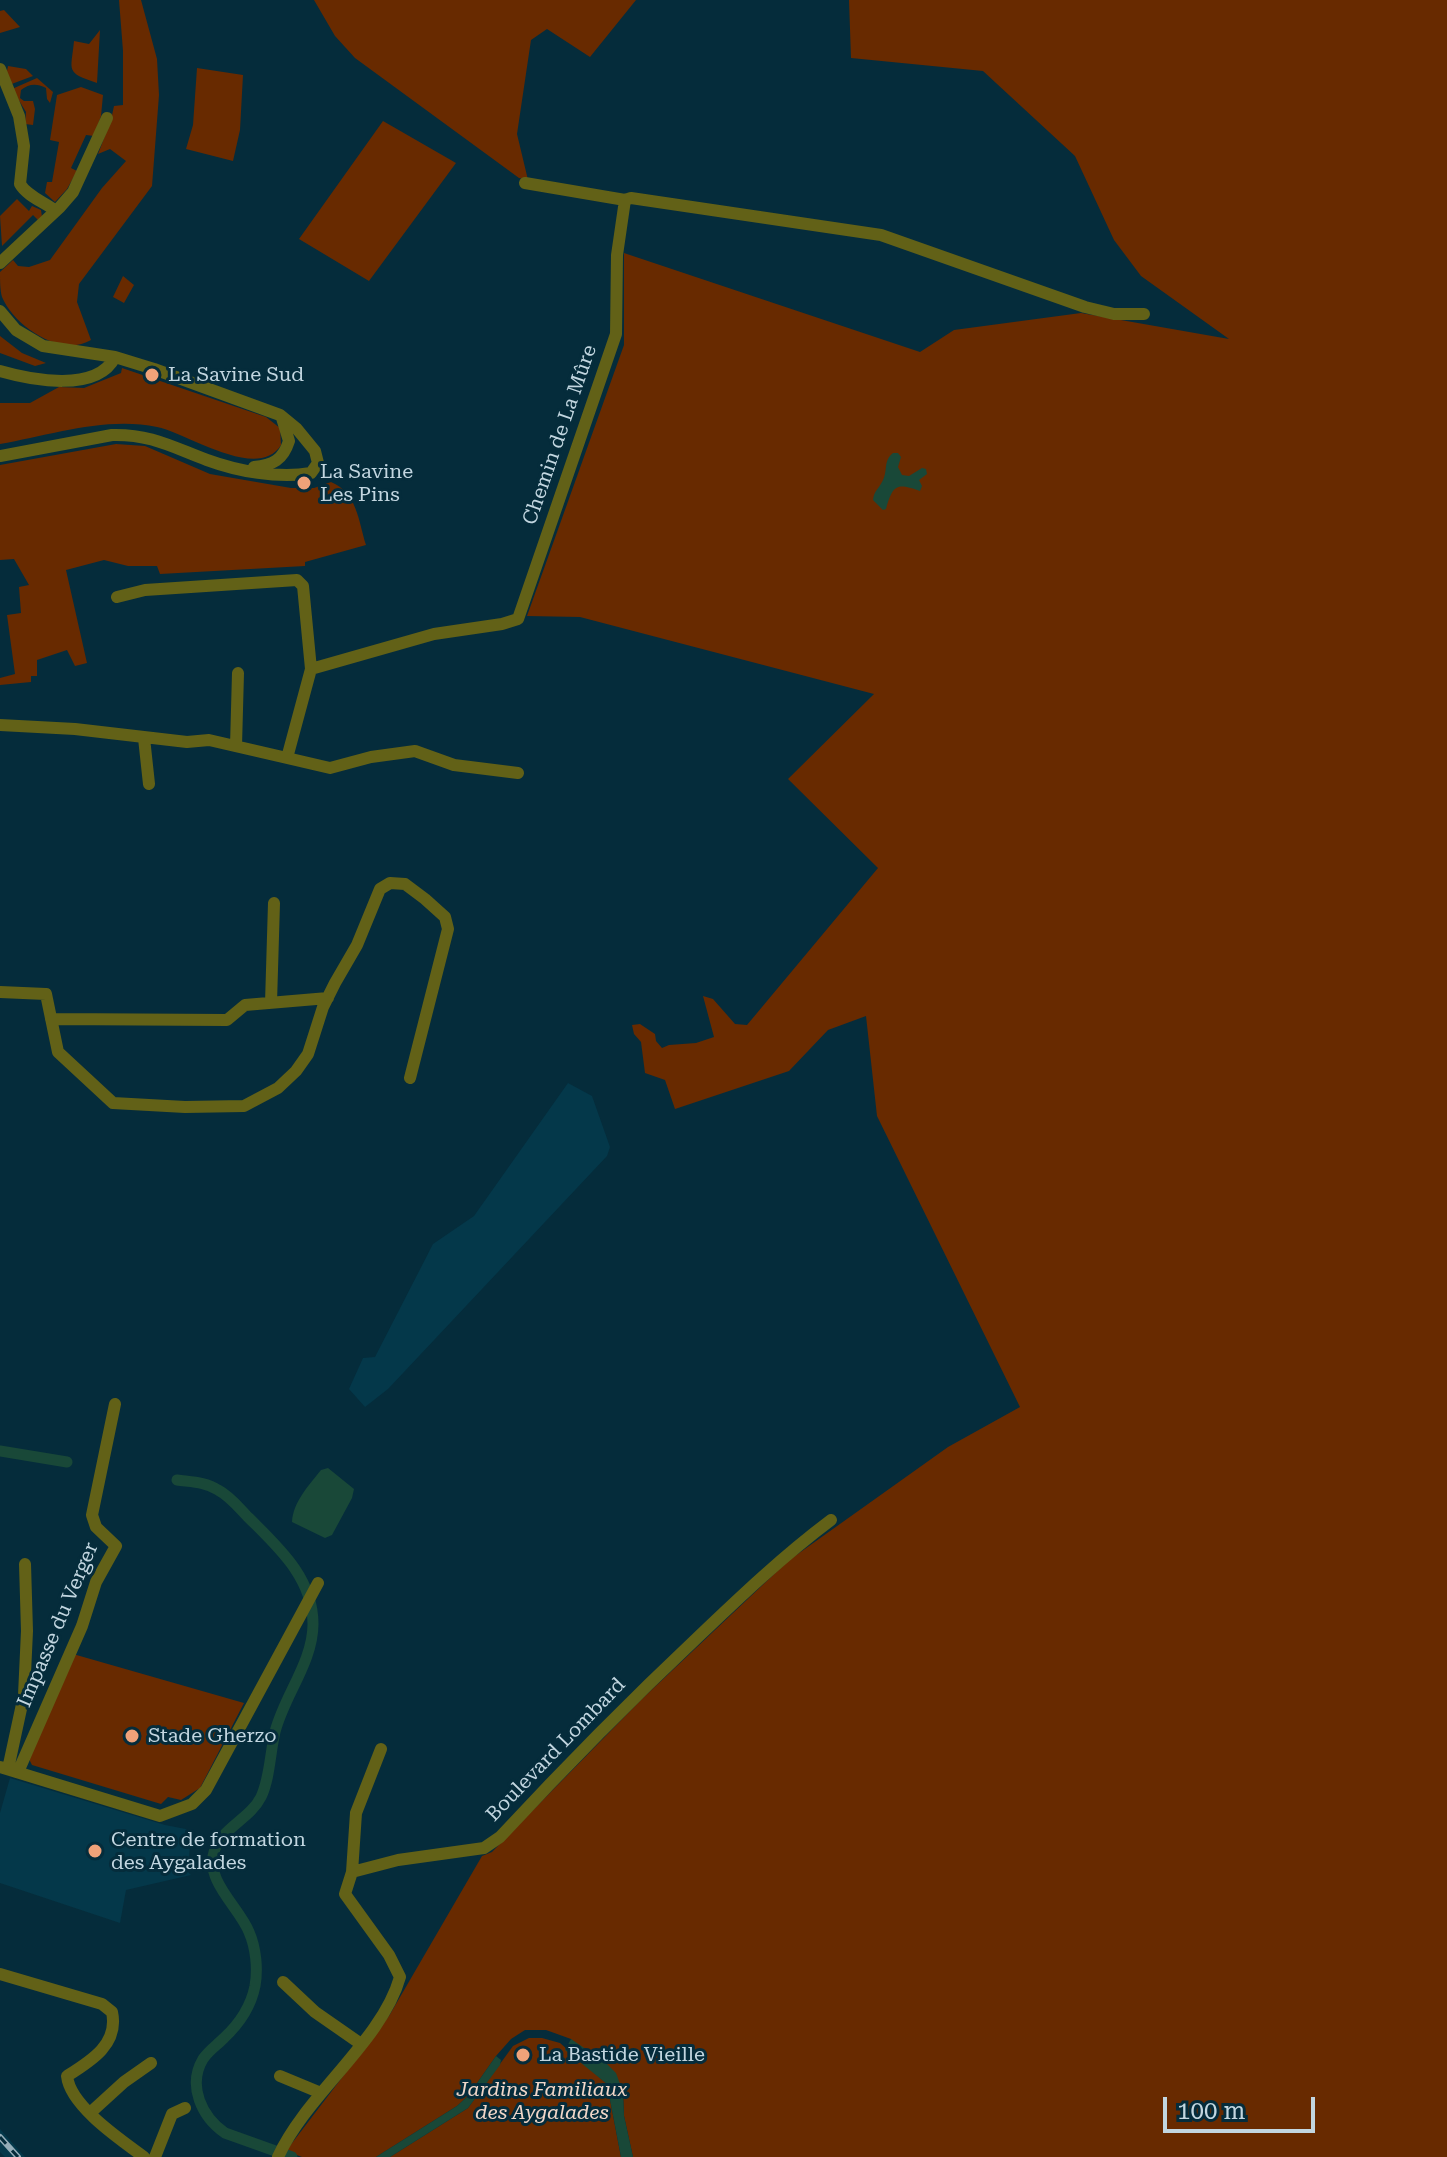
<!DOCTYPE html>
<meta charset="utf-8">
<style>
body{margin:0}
#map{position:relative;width:1447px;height:2157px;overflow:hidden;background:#052c3b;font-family:"Roboto Serif",serif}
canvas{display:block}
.scale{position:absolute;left:1163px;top:2097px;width:152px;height:36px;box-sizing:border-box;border:4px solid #c2d6e0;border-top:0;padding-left:10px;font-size:24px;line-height:28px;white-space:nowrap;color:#c2d6e0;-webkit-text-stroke:6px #052c3b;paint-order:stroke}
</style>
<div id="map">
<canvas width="1447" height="2157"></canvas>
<div class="scale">100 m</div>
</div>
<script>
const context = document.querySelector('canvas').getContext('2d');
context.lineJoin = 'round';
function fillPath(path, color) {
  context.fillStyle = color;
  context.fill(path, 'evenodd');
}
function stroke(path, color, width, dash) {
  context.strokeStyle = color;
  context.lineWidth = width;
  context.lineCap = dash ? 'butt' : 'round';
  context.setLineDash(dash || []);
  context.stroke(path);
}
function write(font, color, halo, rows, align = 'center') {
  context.font = font + ' "Roboto Serif",serif';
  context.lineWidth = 6;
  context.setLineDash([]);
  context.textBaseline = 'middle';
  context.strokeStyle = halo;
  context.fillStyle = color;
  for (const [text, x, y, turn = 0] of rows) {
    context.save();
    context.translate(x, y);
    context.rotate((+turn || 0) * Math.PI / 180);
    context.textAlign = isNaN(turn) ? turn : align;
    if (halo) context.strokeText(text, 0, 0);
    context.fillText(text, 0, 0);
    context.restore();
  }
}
fillPath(new Path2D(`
 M568,1083L592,1096L610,1147L607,1156L388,1389L365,1407L349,1389L363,1358L375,1357L433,1244L474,1216Z
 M10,1778L165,1825L191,1830L188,1872L191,1875L126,1890L120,1923L0,1883V1813Z
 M0,2129L25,2157H5L0,2152Z`), '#04384a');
fillPath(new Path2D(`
 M119,0H141L157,59L159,95L152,186L79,284L77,302L91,340C61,358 14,326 2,297C0,290 0,280 0,272L13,260L18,266L29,267L50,260L102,188L126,161L110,149L98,154L111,120L114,106L123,105V51Z
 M314,0H636L590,57L547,29L531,40L517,134L528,180L519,178L355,58L335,36Z
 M849,0H1447V2157H633L624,2116L623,2092L571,2039L546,2030H525L511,2039L496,2056L468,2096L457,2106L376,2157H302L286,2151L389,2016L482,1856L492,1852L641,1700L788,1561L948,1447L1020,1407L877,1116L866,1016L828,1030L789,1071L675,1109L665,1080L645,1073L641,1042L634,1034L632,1025L640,1024L655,1034L656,1041L662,1048L669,1045L696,1043L714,1037L703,996L713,999L735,1024L747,1025L878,868L788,779L874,694L580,617L527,616L624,345V253L920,352L954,330L1081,313L1229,339L1141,276L1114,240L1075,156L983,71L851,58Z
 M4,10L20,27L0,33V11Z
 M100,30L97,83C65,72 71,72 74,41L89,44Z
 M8,66L26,69L33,76L9,85L6,76Z
 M197,68L243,75L240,130L233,161L186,149L193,125Z
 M37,78L53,92L50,103L47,99L46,88C36,83 29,84 21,90L20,98L24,101H33L35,109L33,125L25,124L26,112L12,89Z
 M81,87L103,95L101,116L94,136L86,135L71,168L77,171L67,189L55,202L45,193L47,182H52L59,142L50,140L57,95Z
 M383,121L456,163L369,281L299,239Z
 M17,199L29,211L32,206L41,210L42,217L38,220L33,215L2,246L0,216Z
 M123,276L134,285L124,303L113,297Z
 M0,336L22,353L46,363L35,366L0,353Z
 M122,368L266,417L280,428L281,445C258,482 187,433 157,427C107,416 50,435 0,444V403H30L59,387L84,388L121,373Z
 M116,444L145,446L210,474L291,488H314L331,482C357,493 358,519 366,545L305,562V566L160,574L157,566H128L104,560L66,570L87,663L75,666L67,650L37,660V676H31V682L0,685V678L15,674L7,615L21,613L19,587L29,585L14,559L0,560V465Z
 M73,1654L244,1703L200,1788L181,1800L168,1797L161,1804L32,1765L29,1759Z
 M529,2038H542L560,2043L607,2084L621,2157H390L468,2108L513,2046Z`), '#682a00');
fillPath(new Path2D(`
 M893,453H898L901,457L898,467L902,475L909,476L922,468L926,469L927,474L919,480L922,486L920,491C897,483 893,484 886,509L883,510L873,500C874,490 879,489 883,480C888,470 883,461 893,453Z
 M328,1468L354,1489L352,1498L332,1535L325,1538L292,1522C293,1502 309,1485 321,1470Z
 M571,2039L605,2062L616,2073L623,2092L624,2116L633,2157H621L607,2084L565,2050Z
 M496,2056L501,2060L500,2065L468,2108L390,2157H376L457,2106L468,2096Z`), '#194838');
stroke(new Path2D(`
 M0,1451L67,1462
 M177,1480C191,1482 206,1482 218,1490C230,1496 240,1509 249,1518C279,1548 313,1578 313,1624C313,1662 284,1696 275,1732C270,1753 270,1778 261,1797C250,1819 221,1828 214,1852C205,1881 239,1907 249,1932C256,1948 258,1969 255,1986C251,2006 239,2024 224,2038C217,2045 208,2051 203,2059C187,2086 202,2117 225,2133L292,2157`), '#194838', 11);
stroke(new Path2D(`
 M0,69L19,116L24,146L20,184C27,196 44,202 56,211
 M525,183L625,200
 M0,263L60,207L73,192L107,118
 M0,311L16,330L43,346L115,357L154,369L280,415L297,429L315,451L318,463L311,473C278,479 237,471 207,460C172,447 151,434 112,435L0,456
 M0,371C31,380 97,393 115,357
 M254,467C273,465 283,460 289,441L282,418
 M117,597L145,590L297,580L303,586L311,669
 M0,725L75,729L187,742L209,740L287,758L311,669L434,634L502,624L518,619L616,334L617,255L625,200L631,198L881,235L1085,307L1114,314H1144
 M144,738L149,784
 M236,746L238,673
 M287,758L330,768L371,757L415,751L454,765L518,773
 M0,992L46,994L58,1052L113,1103L185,1107L244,1106L278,1088L296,1071L308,1054L323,1007L335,983L357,945L380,889L390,883L405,884L425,899L445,917L448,929L410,1078
 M271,1003L274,903
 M51,1019L227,1020L245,1005L328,998
 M0,1767L160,1816L192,1804L206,1790L318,1583
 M8,1769L24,1695L27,1631L25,1564
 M18,1772L82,1626L96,1582L116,1546L96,1527L92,1515L115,1404
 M352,1872L356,1813L381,1749
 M0,1974L102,2004L112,2012C119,2044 91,2061 67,2076C70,2106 121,2140 144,2157
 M283,1982L315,2012L361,2044
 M280,2076L321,2093
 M90,2113L124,2082L151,2063
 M155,2157L172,2114L185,2108
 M278,2157C306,2095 382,2041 400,1977L389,1955L345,1894L352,1872L398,1860L484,1848L500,1837C564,1768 629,1702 698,1637C741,1596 783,1556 831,1520`), '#626117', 12);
const rail = new Path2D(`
 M0,2137L18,2157`);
stroke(rail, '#94adb8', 6);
stroke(rail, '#052c3b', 3, [9]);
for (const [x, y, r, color] of [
 [152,375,8,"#f0a279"],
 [304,483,8,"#f0a279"],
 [132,1736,8,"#f0a279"],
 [95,1851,8,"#f0a279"],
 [523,2055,8,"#f0a279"]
]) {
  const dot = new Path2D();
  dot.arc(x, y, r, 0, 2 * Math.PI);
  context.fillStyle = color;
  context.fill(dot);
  stroke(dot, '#052c3b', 3);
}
write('20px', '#c2d6e0', '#052c3b', [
 ["La Savine Sud",168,375],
 ["La Savine",320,472],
 ["Les Pins",320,495],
 ["Stade Gherzo",148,1736],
 ["Centre de formation",111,1840],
 ["des Aygalades",111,1863],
 ["La Bastide Vieille",539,2055]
], 'left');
write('20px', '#c2d6e0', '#052c3b', [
 ["Chemin de La Mûre",560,435,-71],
 ["Impasse du Verger",58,1625,-67],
 ["Boulevard Lombard",556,1750,-46]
]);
write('italic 20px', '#f1d7c9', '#052c3b', [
 ["Jardins Familiaux",542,2090],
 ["des Aygalades",542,2113]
]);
</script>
